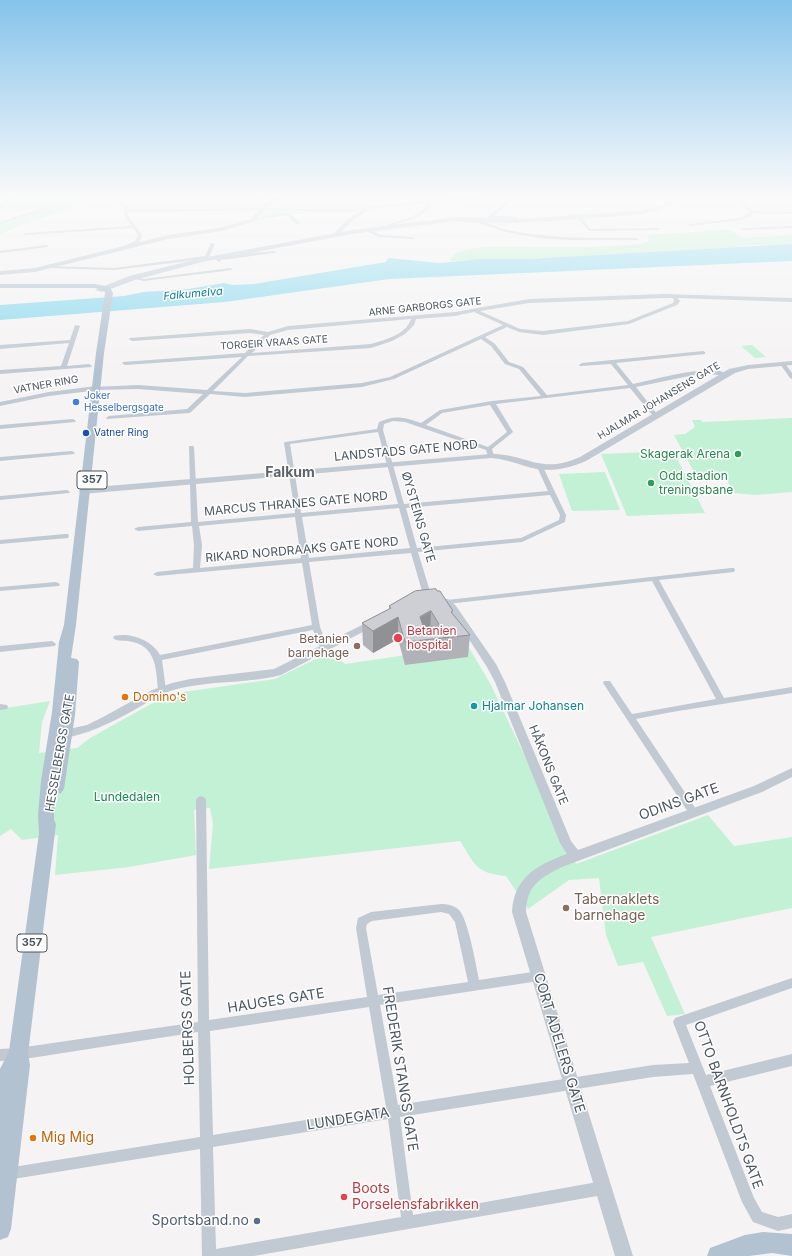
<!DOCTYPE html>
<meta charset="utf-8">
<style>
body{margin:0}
canvas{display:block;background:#f5f3f3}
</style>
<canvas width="792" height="1256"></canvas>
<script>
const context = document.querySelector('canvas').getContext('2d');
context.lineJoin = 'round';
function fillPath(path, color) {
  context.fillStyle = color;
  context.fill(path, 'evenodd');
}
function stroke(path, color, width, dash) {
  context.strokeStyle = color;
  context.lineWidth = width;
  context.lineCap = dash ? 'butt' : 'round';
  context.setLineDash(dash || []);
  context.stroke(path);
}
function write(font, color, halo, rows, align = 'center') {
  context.font = font + ' Inter,sans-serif';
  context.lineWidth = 3;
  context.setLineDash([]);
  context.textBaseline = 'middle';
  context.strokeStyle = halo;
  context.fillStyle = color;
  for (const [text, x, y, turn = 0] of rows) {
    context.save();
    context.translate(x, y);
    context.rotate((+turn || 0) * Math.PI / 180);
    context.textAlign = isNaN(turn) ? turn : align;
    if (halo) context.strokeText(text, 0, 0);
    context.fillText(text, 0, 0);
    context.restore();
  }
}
fillPath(new Path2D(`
 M0,196H97L64,211L18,226L0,235V223L36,209L0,211Z
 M262,211H264L312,212L263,218L260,217Z
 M724,230L732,231L743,238L792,235V245H757L647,254H616L589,257L450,261L454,254C474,245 499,247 522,247C553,247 583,248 614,246C625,245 640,246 650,241L647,235Z
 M752,345L766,357L755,358L741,346Z
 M792,418V492L755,495L734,493L725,477L716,478L711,473L695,474L674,435L685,434L695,427L692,420H701L702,422Z
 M673,451L705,513L627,516L601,454Z
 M605,472L620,510L572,511L559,474Z
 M468,646L491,685L576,864L708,815L734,846L792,837V908L651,937L685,1014L667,1016L643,962L618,966L606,935L599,878L569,880L528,909L506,876C476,873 475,865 460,841L209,869L213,824L210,808L194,810L196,855L129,867L55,875L58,835L22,840L11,829L0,836V709L50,701L42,722L39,753L77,748L90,738L169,694L275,679L330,652L345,664Z`), '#c3f1d5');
fillPath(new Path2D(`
 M792,244V261L389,279L225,302L0,320V305L124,296L144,292L188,289L224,283L233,285L254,284L386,262L388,258L440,263L481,259H530Z`), '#90daee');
fillPath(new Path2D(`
 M69,196H74L54,207L0,224V222L52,205Z
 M112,196H116V199L128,205L129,210L261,208L343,210L431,200L517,196L494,216L515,217H517L518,221L516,222L513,219L490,218L488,217L511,197L432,203C426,220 402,219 390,228L388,227L389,224C402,220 422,216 428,203L367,209V211L352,221L340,233L341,235L339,236L335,234V232L348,219L362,210L343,212L261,210L128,212V215L142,235L139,243L124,249L122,248V247L135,241L138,235L133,228L25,235L23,234L25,233L131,226L124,215L125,207L113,201Z
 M175,196L278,198L280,199L278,200L176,198L174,197Z
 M751,196H757L742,202L755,211L792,212V214L753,213L750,217L742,220L690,226L688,225L690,224L741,218L746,215L750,211L737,202Z
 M288,213L300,222V224H296L287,215L255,220L253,219Z
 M577,216H581L590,229L658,228L660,229L658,230L589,231L577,218Z
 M460,218C467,221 474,219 481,221C490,223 498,228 507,230C550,239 594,238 637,238L639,239L637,240H571L538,238L506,232L479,223L464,222L458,219Z
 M792,226V228L743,230L741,229L743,228Z
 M366,229H370L380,235L413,237L415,238L413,239L379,237L366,231Z
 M211,243L215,244L209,257L210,259L208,260L205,259L114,270L48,268L46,267L48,266L114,268L205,256Z
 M46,245L48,246V247L0,253V251Z
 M243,251L248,253L274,251L276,252L274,253L221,260V261L219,262L215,259L243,254L241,252Z
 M230,268L232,269V270L144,281L130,278L132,277L144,279Z
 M664,294L792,298V302L678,298L680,301L677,305L629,324L543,335L519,332L507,327L485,337L495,344L509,362L523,367L547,395L628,385L611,364L580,366L579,365L582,363L703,351L705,352V354L616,363L633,384C654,380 710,363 727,374L724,376L704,373L636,387L657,414V416H653L630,388L496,404L513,432L492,449L494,456L491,458L488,456L486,450L405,422L393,421L384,424L383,430L404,504L548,491L537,467L540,465L543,467L566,515L565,522L522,542L418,552L432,598L428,600L424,598L411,553L309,562L320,627L328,648L327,650H321L313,630L162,660L166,690L165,692H159L158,690C156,667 156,645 128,641C122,640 117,642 113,638L114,636C130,632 152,640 160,655L312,625L302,563L157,576L153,574L157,572L193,568L194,545L192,526L138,531L134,529L138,527L191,522L189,446H193L194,447L198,522L295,513L284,443L285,442L377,429L379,422C396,415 403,417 421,423L440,410L492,401L541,396L519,369L505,364L491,346L481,339L394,379L362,387L245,397L210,394L191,412L189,413L107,419L106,418L109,416L187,409L203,394L138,389L96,390L94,389V387L138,385L207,390L242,357L125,365L122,363L123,362L245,353L264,335L250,333L132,341L129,339L130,338L250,329L268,332L288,326L455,312L529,299ZM664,298H673L674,301L673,303L628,321L543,331L520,329L480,311L529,303ZM474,312L503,325L390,377L362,383L245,393L213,391L248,356L371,348L392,341L405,334L414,325L416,319L455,316ZM411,319C406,335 384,340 371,344L252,353L270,335L288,330ZM490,405L507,432L488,447L426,425L442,413ZM378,432L398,504L301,513L290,444ZM550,495L560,515L559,520L521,538L417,548L406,508ZM399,508L410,548L309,558L302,517ZM295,517L301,558L200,568L202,545L199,526Z
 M75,325L80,326L67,366L89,364L92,366L91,367L0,374V370L61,366L69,343L0,349V345L70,340Z
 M780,362H784L792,373V379L790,378L780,364Z
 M73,419L76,421L75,422L0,429V425Z
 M72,451L75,453L74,454L0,461V457Z
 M67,490L70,492L69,493L0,500V496Z
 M65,534H68L69,536L68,538L0,544V540Z
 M731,568H734L735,570L734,572L659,580L724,698L792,687V693L672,712L636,719L698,812L696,815L693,816L690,815L603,683L604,681H610L632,714L716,699L652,581L447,604L443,602L447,600Z
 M56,582L60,584L59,586L0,591V587Z
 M52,641L56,644L55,646L0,652V646Z
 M0,704L7,705L8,707L7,709L0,710Z
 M201,796L204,797L206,800L209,1020L367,997L356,928L358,918L371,912L441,904C447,904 454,905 459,910C468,919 476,965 479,980L539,971L543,972L545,976L543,980L539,981L380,1005L398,1105L653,1065L689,1063L673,1022L675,1018L792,978V988L686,1025L706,1075L792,1054V1066L710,1086L754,1198L762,1212L778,1217L792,1214V1228L778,1231L753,1222L742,1202L693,1074L653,1077L400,1117L413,1215L603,1181L608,1183L610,1188L608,1193L603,1195L254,1256H202L200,1149L7,1180L2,1179L1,1174L2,1169L7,1168L200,1137L198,1032L18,1060L0,1061V1049L18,1048L198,1022L196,800L198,797ZM441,912L449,914L455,922L468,982L378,995L366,928L367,924L372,921ZM369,1007L386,1107L213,1135L210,1031ZM388,1119L401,1217L216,1249L213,1147Z`), '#c1cad2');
fillPath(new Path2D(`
 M284,196H291L268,206L255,221L222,231L168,239L35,272L0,275V271L35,268L168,235L219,228L251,219L264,204Z
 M792,361V365L748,369L735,373L586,461C565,470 546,473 525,466C513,462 503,459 491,458L83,494L79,491L83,488L491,454C529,454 539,475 580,457L729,369L748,365Z
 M96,386L100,388L99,390L49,396L0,406V402L49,392Z
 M437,596L450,600L456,606L496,664L505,682L571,841L578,850L754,786L792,768V777L762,792L562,867C540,878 527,885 526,912L633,1256H615L512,912C514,877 537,865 567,854L560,843L495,682L487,667L450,610L444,604L434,601L432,599Z
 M374,619L378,620L379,622L378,624L281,675C243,685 202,679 165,693C155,697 145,704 136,709C111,723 87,735 59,739L55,738L53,735L55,732L87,725L105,716L152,690L172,683L190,679L274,669Z`), '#c1cad2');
fillPath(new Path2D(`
 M677,196H685L661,209L636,215L520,223L456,221L352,234L202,262L135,280L102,292L95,290L129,276L202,258L352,230L456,217L520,219L636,211L657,207Z`), '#c1cbd6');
fillPath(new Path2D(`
 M13,196H20L0,209V204Z
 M0,284H95L110,287L113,293L104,353L76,625L71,658L77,659L79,662L75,715L64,789L61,793L55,794L54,820L56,824L28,1054L30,1065L11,1229L8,1237L0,1240V1069L9,1051L39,833L38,815L41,781L52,712L59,642L64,625L96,353L105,293L104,291L95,288H0Z
 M763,1232L792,1234V1256L772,1253L749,1256H707L710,1248L745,1235Z`), '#b3c2d1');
fillPath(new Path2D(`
 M415,591L453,615L470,635L468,657L405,665L398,639L373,653L363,645L362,623L389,609V606Z`), '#b0b2b7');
fillPath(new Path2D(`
 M431,611L430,633L420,639V617Z
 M398,617V639L373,653V631Z`), '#909195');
const building = new Path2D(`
 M436,589L437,591H440L453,611L451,612L470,635L405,642L398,617L373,631L362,623L391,608L389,606L415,591ZM431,611L440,626L424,628L420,617Z`);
fillPath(building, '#cdcfd5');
stroke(building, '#909195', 1);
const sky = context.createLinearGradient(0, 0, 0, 372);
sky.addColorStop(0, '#85c3ea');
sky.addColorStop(0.53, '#fafafa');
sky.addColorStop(1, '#fafafa00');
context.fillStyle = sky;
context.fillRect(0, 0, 792, 372);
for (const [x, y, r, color] of [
 [76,402,4,"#3f7fe0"],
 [86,433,4,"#1a4fb4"],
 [738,454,4,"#2e9e5b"],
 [651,483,4,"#2e9e5b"],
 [398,638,5,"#e0444e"],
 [357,646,4,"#8d6e63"],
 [125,697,4,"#e8710a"],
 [474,706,4,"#0f9aa8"],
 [566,908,4,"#8d6e63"],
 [33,1138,4,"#e8710a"],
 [344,1197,4,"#e0444e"],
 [257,1221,4,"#5c6f8a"]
]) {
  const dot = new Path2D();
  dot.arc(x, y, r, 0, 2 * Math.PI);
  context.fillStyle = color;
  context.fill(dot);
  stroke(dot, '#fff', 1.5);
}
write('10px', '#4a5661', '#fff', [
 ["ARNE GARBORGS GATE",425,307,-6],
 ["TORGEIR VRAAS GATE",274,343,-4],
 ["VATNER RING",46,385,-10],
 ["HJALMAR JOHANSENS GATE",659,401,-31]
]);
write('10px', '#366cbe', '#fff', [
 ["Joker",84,396],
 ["Hesselbergsgate",84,408]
], 'left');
write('10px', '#164399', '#fff', [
 ["Vatner Ring",94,433]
], 'left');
write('italic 11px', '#0c7c9b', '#fff', [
 ["Falkumelva",193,294,-5]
]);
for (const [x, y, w] of [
 [92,480,30],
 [32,943,30]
]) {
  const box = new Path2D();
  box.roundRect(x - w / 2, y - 9, w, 18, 3);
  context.fillStyle = '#fff';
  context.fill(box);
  stroke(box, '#4a5661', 1);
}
write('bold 11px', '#4a5661', null, [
 ["357",92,480],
 ["357",32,943]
]);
write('12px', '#4a5661', '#fff', [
 ["LANDSTADS GATE NORD",406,451,-5],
 ["MARCUS THRANES GATE NORD",296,504,-5],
 ["ØYSTEINS GATE",418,517,74],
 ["RIKARD NORDRAAKS GATE NORD",302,550,-5],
 ["HESSELBERGS GATE",60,753,-80],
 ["HÅKONS GATE",548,765,68]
]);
write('12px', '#27864d', '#fff', [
 ["Skagerak Arena",730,454],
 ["Odd stadion",659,476,"left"],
 ["treningsbane",659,490,"left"]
], 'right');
write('12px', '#be3a42', '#fff', [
 ["Betanien",407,631],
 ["hospital",407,645]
], 'left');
write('12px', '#785e54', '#fff', [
 ["Betanien",349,639],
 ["barnehage",349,653]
], 'right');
write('12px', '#c56008', '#fff', [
 ["Domino's",133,697]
], 'left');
write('12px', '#0d838f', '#fff', [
 ["Hjalmar Johansen",482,706]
], 'left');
write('12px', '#17864f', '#fff', [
 ["Lundedalen",127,797]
]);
write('bold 14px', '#5f6368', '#fff', [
 ["Falkum",290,473]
]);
write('14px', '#4a5661', '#fff', [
 ["ODINS GATE",679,802,-20],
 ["HAUGES GATE",276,1001,-9],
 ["HOLBERGS GATE",188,1028,-92],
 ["CORT ADELERS GATE",559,1043,73],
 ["FREDERIK STANGS GATE",400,1069,81],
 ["OTTO BARNHOLDTS GATE",728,1105,70],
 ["LUNDEGATA",348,1119,-9]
]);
write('14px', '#785e54', '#fff', [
 ["Tabernaklets",574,900],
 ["barnehage",574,916]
], 'left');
write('14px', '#c56008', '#fff', [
 ["Mig Mig",41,1138]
], 'left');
write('14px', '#be3a42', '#fff', [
 ["Boots",352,1189],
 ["Porselensfabrikken",352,1205]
], 'left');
write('14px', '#4e5e75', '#fff', [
 ["Sportsband.no",249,1221]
], 'right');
</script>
